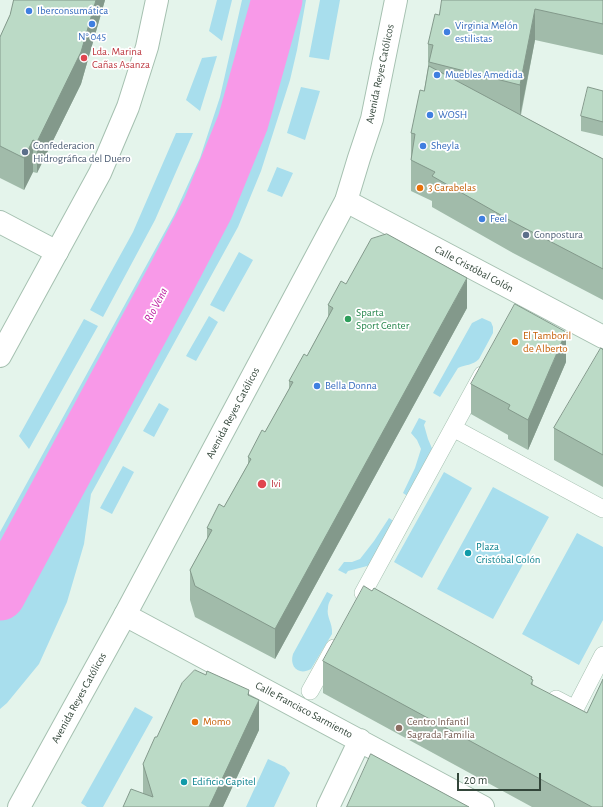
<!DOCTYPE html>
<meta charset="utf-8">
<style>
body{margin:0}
#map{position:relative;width:603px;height:807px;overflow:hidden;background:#e4f4eb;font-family:"Alegreya Sans",sans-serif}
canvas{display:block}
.scale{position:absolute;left:457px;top:773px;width:84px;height:18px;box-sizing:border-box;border:2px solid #33463a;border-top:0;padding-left:5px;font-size:12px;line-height:14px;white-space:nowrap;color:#33463a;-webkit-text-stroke:3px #fff;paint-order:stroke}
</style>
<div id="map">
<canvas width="603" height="807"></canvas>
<div class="scale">20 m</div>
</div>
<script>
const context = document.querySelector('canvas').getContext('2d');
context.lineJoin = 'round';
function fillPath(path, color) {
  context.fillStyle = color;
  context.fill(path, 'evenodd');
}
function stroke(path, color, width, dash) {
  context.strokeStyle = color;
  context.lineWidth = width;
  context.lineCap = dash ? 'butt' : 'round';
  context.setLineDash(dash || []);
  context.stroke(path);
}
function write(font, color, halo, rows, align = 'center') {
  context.font = font + ' "Alegreya Sans",sans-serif';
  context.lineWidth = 3.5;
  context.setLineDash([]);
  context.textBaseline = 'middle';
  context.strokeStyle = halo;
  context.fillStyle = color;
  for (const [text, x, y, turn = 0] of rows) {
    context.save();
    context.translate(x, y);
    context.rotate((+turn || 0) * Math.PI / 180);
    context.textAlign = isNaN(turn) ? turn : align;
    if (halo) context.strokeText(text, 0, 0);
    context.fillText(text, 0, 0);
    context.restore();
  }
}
fillPath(new Path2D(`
 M217,0H232L222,41L209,31Z
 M242,0H306L297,50L290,80L261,171L238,227L91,494L84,544L67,602L39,664L7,703L0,709V532L174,215L200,158L220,97Z
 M320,0H340L329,60L309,57Z
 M217,56L200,111L186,100L202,58Z
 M301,87L320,91L305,140L287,133Z
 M176,133H193L155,220L103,317L90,310L133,232Z
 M277,167L293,173L282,197L267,191Z
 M239,252L253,260L224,312L210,305Z
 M209,316L218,322L196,361L186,356Z
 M482,318L491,322L493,327V333L479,359C472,366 466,364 458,368L440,397L433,393L472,323Z
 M84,319L98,326L29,449L19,436Z
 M159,403L169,409L154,437L143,431Z
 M419,418L426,421L424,425L428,439L434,453L409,497L403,493L415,468L421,449L417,440L411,433Z
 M123,466L134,472L112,514L100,508Z
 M444,472L472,488L422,578L394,562Z
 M493,487L549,517L493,619L437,589Z
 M389,518L395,522L371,565L348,571L346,574L338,570L344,562H352L360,559L374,541Z
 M577,533L603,547V620L579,665L522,634Z
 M327,592L333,595C331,599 328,603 328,608C326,617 333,623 332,634L311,669C299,676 289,667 293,654Z
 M135,707L153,717L103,807H87L81,803Z
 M268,759L285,767L290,773L274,807H246Z`), '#a8deed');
stroke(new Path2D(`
 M0,595L174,273L208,208L243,122L277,0`), '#f899e8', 51);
const pedestrian = new Path2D(`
 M453,428L603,509
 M379,601L363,593L482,375
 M310,691L334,648
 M556,699L575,709L603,655`);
const minor = new Path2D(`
 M346,201L603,337
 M0,222L57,252
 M125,615L483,807
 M328,807L360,740`);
const tertiary = new Path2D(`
 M0,356L100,173L128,107L147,47L157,0
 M19,807L125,615L346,201L359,158L372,119L396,0`);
stroke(pedestrian, '#a5c0b0', 18);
stroke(minor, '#a5c0b0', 24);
stroke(tertiary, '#a5c0b0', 24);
stroke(pedestrian, '#fff', 17);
stroke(minor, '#fff', 22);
stroke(tertiary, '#fff', 22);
fillPath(new Path2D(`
 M14,0H105L81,84L37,173L33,172L24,190L0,178V37L10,15Z
 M603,0V55L535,40L521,115L603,159V300L513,253L432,207V201L411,191V133L424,91L428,68V44L439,15Z
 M603,91V136L581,131V116Z
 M346,284L467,308L275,659L195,617L190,600V570L207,539V528L224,507L248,464V457L265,432L289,389V381L307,356L328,317V305Z
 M603,350V487L554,460V428Z
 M566,362L528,450L508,439V435L471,414V384Z
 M323,661L532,679L533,685L603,807H532L323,693Z
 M249,695L259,730L223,807H123L143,793V764Z`), '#a1bbaa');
fillPath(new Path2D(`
 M96,0H105L81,84L37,173V142Z
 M535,9V40L520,116V85Z
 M33,140V172L24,190V158Z
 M467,278V308L275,659V629Z
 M566,332V362L528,450V420Z
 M249,690V720L259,700V730L223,807H209Z`), '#83998b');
const building = new Path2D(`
 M14,0H96L81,52L37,142L33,140L24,158L0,146V37L10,15Z
 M442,0H603V24L535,9L520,85L429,62L433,45L428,44L435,14L439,15Z
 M429,66L603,159V269L513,222L432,176L435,172L411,160L415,134L411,133L420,90L424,91Z
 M588,87L603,91V122L581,116Z
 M387,234L467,278L275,629L195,586L190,570L212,530L207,528L219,504L224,507L251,459L248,457L262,430L265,432L293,382L289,381L304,354L307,356L333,308L328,305L341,281L346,284L371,239Z
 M515,304L566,332L528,420L508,409L510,405L471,384Z
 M601,348L603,350V455L554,428Z
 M364,586L372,591L374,588L532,677L531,679L533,680L531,684L587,713L603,679V807H592L494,754L323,661Z
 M195,670L206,675L207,671L249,690L248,695L259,700L209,807H123L131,789L153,797L143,764L155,737H157L182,683Z
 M371,754L469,807H347Z`);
fillPath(building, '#bbdac6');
stroke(building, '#83998b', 1);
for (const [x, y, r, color] of [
 [29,11,4,"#3f7fe0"],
 [92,24,4,"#3f7fe0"],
 [447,32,4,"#3f7fe0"],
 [84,58,4,"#e0444e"],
 [437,75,4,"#3f7fe0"],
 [430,115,4,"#3f7fe0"],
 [423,146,4,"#3f7fe0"],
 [25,152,4,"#5c6f8a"],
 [420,188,4,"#e8710a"],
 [482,219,4,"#3f7fe0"],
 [526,235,4,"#5c6f8a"],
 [348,319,4,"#2e9e5b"],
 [515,342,4,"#e8710a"],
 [317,386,4,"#3f7fe0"],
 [262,484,5,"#e0444e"],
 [468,553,4,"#0f9aa8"],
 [195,722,4,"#e8710a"],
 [399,728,4,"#8d6e63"],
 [184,782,4,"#0f9aa8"]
]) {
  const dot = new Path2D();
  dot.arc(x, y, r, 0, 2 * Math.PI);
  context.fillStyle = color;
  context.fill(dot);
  stroke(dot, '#fff', 1.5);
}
write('11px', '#366cbe', '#fff', [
 ["Iberconsumática",37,11],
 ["Virginia Melón",455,26],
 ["estilistas",455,39],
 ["N° 045",92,37,"center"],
 ["Muebles Amedida",445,75],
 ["WOSH",438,115],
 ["Sheyla",431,146],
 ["Feel",490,219],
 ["Bella Donna",325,386]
], 'left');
write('11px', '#be3a42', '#fff', [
 ["Lda. Marina",92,52],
 ["Cañas Asanza",92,65],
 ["Ivi",271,484]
], 'left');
write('11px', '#33463a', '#fff', [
 ["Avenida Reyes Católicos",380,74,-78],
 ["Calle Cristóbal Colón",474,269,28],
 ["Avenida Reyes Católicos",233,413,-62],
 ["Avenida Reyes Católicos",79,698,-61],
 ["Calle Francisco Sarmiento",304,710,28]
]);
write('11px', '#4e5e75', '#fff', [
 ["Confederacion",33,146],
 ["Hidrográfica del Duero",33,159],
 ["Conpostura",534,235]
], 'left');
write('11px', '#c56008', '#fff', [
 ["3 Carabelas",428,188],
 ["El Tamboril",523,336],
 ["de Alberto",523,349],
 ["Momo",203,722]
], 'left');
write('11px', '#27864d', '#fff', [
 ["Sparta",356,313],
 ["Sport Center",356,326]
], 'left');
write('11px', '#0d838f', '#fff', [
 ["Plaza",476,547],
 ["Cristóbal Colón",476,560],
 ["Edificio Capitel",192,782]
], 'left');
write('11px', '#785e54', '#fff', [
 ["Centro Infantil",407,722],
 ["Sagrada Familia",407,735]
], 'left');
write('italic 12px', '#bd21a1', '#fff', [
 ["Río Vena",156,305,-62]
]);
</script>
